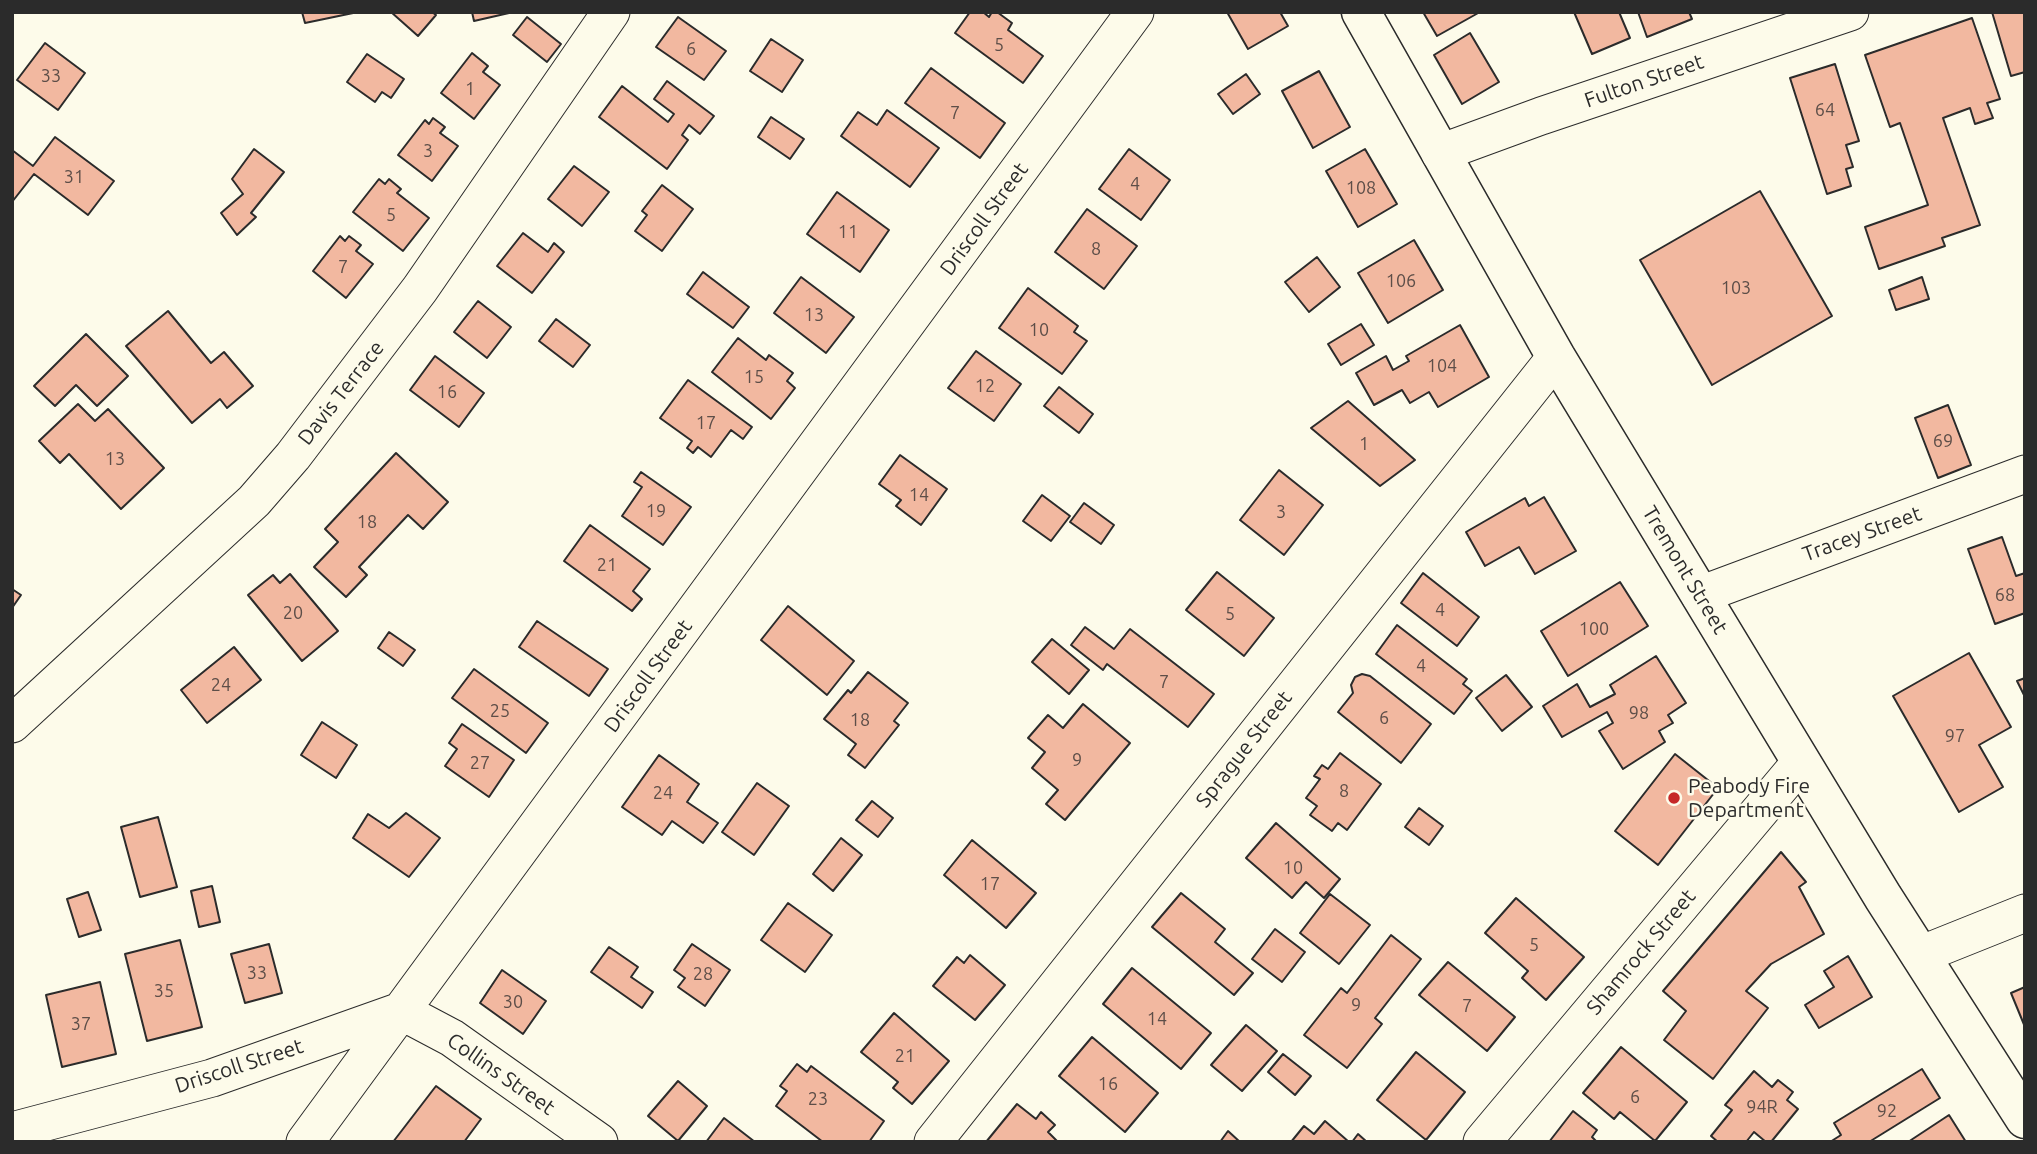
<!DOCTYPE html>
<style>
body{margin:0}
#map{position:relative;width:2037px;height:1154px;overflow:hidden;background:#fdfbea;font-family:Ubuntu,sans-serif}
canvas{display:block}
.frame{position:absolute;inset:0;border:14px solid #2b2b2b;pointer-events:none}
</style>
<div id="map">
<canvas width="2037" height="1154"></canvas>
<div class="frame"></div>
</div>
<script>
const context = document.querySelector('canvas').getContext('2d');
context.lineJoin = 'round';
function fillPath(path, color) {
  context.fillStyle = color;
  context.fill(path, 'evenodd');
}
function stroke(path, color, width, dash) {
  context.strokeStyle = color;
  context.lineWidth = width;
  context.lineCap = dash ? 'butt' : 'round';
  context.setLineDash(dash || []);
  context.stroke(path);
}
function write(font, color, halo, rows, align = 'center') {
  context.font = font + ' Ubuntu,sans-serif';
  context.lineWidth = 5;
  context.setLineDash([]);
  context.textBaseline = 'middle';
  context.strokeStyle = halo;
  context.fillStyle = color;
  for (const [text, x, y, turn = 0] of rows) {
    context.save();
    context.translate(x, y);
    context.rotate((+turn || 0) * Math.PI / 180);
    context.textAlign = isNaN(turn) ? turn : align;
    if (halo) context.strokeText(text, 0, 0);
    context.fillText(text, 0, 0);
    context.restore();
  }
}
const building = new Path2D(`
 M302,12H358L305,23Z
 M391,12H432L436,15L418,36Z
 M472,12H509V13L474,21Z
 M970,12H983L989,17L992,12H997L1012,23L1008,30L1043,56L1023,83L955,33Z
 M1227,12H1280L1288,26L1248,49Z
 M1423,12H1480L1437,36Z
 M1574,12H1619L1630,38L1592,54Z
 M1638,12H1689L1692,19L1647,37Z
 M1992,12H2025V72L2011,76Z
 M527,17L561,44L547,62L513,35Z
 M678,17L726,51L704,80L656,47Z
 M1972,18L2000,99L1987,103L1993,118L1975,124L1970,108L1943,118L1980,225L1942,238L1945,246L1879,269L1865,227L1928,205L1900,123L1890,127L1865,55Z
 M1470,33L1499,82L1462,104L1434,55Z
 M771,39L803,60L782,92L750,71Z
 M45,43L85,73L58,110L17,80Z
 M472,53L488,66L483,72L500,85L474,119L441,93Z
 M367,54L404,79L391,98L382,92L375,102L347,82Z
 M1835,64L1859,141L1846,145L1853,167L1846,169L1851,186L1827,194L1790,78Z
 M931,68L1005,123L980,158L905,103Z
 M1319,71L1350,127L1313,148L1282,91Z
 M1246,74L1260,94L1233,114L1218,94Z
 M667,81L714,116L700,134L689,125L682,135L688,140L667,169L599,117L622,86L668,122L674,114L654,99Z
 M887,110L939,148L910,187L841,136L858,112L877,125Z
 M771,117L804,139L790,159L758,137Z
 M433,118L445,127L440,133L458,146L432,181L398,155L425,120L429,124Z
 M55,137L114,181L88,215L34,174L12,202V150L33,166Z
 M254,149L284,172L251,213L256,217L237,235L221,213L243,194L232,179Z
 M1129,149L1170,180L1141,220L1099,189Z
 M1365,149L1397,204L1358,227L1326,171Z
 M574,166L609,192L582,226L548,199Z
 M379,179L385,184L389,179L401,189L397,193L429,218L403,251L353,212Z
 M662,185L693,209L662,251L635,231L647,215L642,211Z
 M1760,191L1832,316L1712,385L1640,260Z
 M837,192L889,230L860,272L807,234Z
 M1087,209L1137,246L1104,289L1055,252Z
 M523,233L548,252L554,243L564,252L532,293L497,266Z
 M340,236L345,241L349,236L361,245L356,251L373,264L346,298L313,271Z
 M1414,240L1443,290L1388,323L1358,273Z
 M1317,257L1340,287L1309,312L1285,282Z
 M703,272L749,307L733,328L687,294Z
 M801,277L854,317L826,353L774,313Z
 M1922,277L1929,299L1896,310L1889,290Z
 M1028,288L1078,326L1074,332L1087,341L1062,374L999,328Z
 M478,301L511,327L487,358L454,332Z
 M168,311L211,363L224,352L253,386L227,408L220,399L192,423L126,346Z
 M556,319L590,345L573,367L539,341Z
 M1361,324L1374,345L1341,365L1328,344Z
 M1460,325L1489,377L1438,407L1429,392L1410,403L1402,390L1374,405L1356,373L1386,356L1393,370L1409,361L1406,356Z
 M86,334L128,376L97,406L76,385L55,406L34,386Z
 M738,338L766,360L769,355L793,373L787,381L795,388L771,419L712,372Z
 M976,351L1021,384L994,421L948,388Z
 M435,356L484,393L459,427L410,390Z
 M688,380L752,427L743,439L731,430L711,457L698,447L693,453L687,448L692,441L660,418Z
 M1059,387L1093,414L1079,433L1044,406Z
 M1348,401L1415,460L1380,486L1311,428Z
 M78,404L95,421L108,409L164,468L121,509L69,454L60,463L39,441Z
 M1948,405L1971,465L1938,478L1915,418Z
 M396,453L448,502L423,529L408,515L359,567L367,575L346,597L314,567L338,542L325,529Z
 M900,455L947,489L921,525L896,506L901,500L879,484Z
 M1279,470L1323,505L1284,555L1240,520Z
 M641,472L691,507L663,545L622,516L642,487L634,482Z
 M1042,495L1070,516L1051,541L1023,521Z
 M1544,497L1576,551L1535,574L1519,547L1485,566L1466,532L1525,498L1529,506Z
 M1084,503L1114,525L1101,544L1070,522Z
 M590,525L650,569L633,591L642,599L632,611L564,561Z
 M2002,537L2016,576L2025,573V613L1995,624L1968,549Z
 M1217,572L1274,618L1244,656L1186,610Z
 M1423,573L1479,617L1457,646L1401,603Z
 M290,574L338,631L302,661L248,595L273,575L280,583Z
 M1620,582L1648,626L1568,676L1541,631Z
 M12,589L21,595L12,608Z
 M788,606L854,661L827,695L761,640Z
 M537,621L608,669L589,696L519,647Z
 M1397,625L1467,679L1463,684L1472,691L1454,714L1376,654Z
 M1085,627L1114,649L1130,629L1214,694L1188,727L1107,664L1103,670L1071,645Z
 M389,632L415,650L403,666L378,648Z
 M1052,639L1089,670L1069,694L1032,662Z
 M234,647L261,680L207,723L181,690Z
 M1969,653L2011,727L1979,745L2003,787L1959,812L1893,696Z
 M1656,656L1686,703L1668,715L1673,723L1659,731L1665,742L1623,769L1599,731L1613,723L1607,712L1562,737L1543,706L1577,684L1590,707L1615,694L1610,685Z
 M474,669L548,723L526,753L452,698Z
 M868,672L908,703L894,721L899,725L865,768L848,755L856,744L824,719L848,690L851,693Z
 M1362,674L1370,676L1431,724L1401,763L1338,712L1353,693L1351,685L1355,677Z
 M1506,675L1532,707L1502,731L1476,698Z
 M2025,678V697L2017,681Z
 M1083,704L1130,743L1065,820L1046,804L1058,790L1032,768L1045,752L1028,738L1048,715L1063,728Z
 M322,722L357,745L336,778L301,755Z
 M462,724L514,760L489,797L445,766L457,749L449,743Z
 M1340,753L1381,784L1347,830L1338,823L1332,831L1310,815L1317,806L1306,798L1320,779L1314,776L1322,765L1328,769Z
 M1675,754L1718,788L1658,865L1615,831Z
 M659,755L699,784L687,802L718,823L703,843L672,821L662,835L622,807Z
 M757,783L789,806L754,855L722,832Z
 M872,801L893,818L878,837L856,820Z
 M1419,808L1443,826L1429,845L1405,827Z
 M406,813L440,838L409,877L353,838L368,814L389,828Z
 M158,817L177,887L140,897L121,827Z
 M1276,823L1340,879L1324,898L1306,882L1292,898L1246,858Z
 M841,838L862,855L833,891L813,874Z
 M972,840L1036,893L1006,928L944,875Z
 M1781,852L1806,882L1799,887L1824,934L1771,964L1746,991L1768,1008L1713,1079L1664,1040L1686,1011L1663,991Z
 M212,886L220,922L199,927L191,891Z
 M88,892L101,930L79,937L67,899Z
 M1181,893L1225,929L1215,942L1253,973L1234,995L1152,927Z
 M1330,894L1370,925L1339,964L1300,933Z
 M1516,898L1584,957L1546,1000L1522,978L1528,971L1485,933Z
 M788,903L832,935L805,972L761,940Z
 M1275,929L1305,952L1282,982L1252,959Z
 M1391,935L1421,959L1375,1018L1382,1024L1347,1068L1304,1035L1341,988L1347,993Z
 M180,940L202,1027L147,1041L125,954Z
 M269,944L282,993L245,1003L231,954Z
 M692,944L730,970L705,1006L678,987L685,978L674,970Z
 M609,947L638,967L631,977L653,992L642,1008L591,972Z
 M970,955L1005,985L975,1020L933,986L957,957L964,963Z
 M1848,956L1872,997L1819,1028L1805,1005L1834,987L1824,971Z
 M1448,962L1515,1017L1487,1051L1419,995Z
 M1132,968L1211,1033L1181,1069L1103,1004Z
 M502,970L546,1001L523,1034L480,1003Z
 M100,982L116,1054L62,1067L46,995Z
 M2025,987V1027L2011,993Z
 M894,1013L949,1061L912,1104L893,1088L898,1082L861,1052Z
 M1246,1025L1277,1051L1242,1091L1211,1065Z
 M1092,1037L1158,1093L1125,1132L1059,1076Z
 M1621,1047L1687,1102L1655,1141L1620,1112L1614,1119L1583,1093Z
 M1416,1052L1465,1092L1426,1140L1377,1100Z
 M1283,1054L1311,1076L1295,1095L1268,1072Z
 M797,1064L807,1072L811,1066L884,1121L869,1142H823L776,1106L787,1091L780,1086Z
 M1922,1069L1940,1098L1869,1142H1830L1841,1135L1834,1123Z
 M1754,1071L1772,1087L1778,1080L1793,1092L1787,1100L1798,1109L1771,1142H1766L1754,1132L1746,1142H1718L1711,1136L1732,1110L1725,1105Z
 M678,1081L707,1106L678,1141L648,1116Z
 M436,1086L481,1119L464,1142H393Z
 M1017,1104L1036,1119L1041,1112L1055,1125L1048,1132L1058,1142H986Z
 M1573,1111L1597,1130L1592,1137L1597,1142H1549Z
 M1949,1115L1966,1142H1908Z
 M724,1118L755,1142H706Z
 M1325,1121L1349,1142H1291L1304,1126L1314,1134Z
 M1228,1131L1240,1142H1220Z
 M1358,1134L1367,1142H1352Z`);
fillPath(building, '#f2b8a0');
stroke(building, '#2b2b2b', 2);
const street = new Path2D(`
 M1440,153L1541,116L1850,12
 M1700,595L2025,474
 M12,724L254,501L293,456L420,289L611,12
 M1920,955L2025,913
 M12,1131L212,1078L401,1011L1135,12
 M305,1142L401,1011L452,1038L599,1142
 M933,1142L1556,357
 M1482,1142L1801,762`);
const secondary = new Path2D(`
 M1361,12L1556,357L1883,897L2025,1119`);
stroke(street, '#2b2b2b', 39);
stroke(secondary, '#2b2b2b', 41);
stroke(street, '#fdfbea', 37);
stroke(secondary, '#fdfbea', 38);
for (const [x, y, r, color] of [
 [1674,798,7,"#c62828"]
]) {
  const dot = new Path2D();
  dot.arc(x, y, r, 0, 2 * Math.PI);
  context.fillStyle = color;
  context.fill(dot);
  stroke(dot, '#fdfbea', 2.5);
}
write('18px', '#5d4e48', null, [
 ["5",999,45],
 ["6",691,49],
 ["33",51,76],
 ["1",470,89],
 ["64",1825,110],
 ["7",955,113],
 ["3",428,151],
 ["31",74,177],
 ["4",1135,184],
 ["108",1361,188],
 ["5",391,215],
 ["11",848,232],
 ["8",1096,249],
 ["7",343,267],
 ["106",1401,281],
 ["103",1736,288],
 ["13",814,315],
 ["10",1039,330],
 ["104",1442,366],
 ["15",754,377],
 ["12",985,386],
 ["16",447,392],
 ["17",706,423],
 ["69",1943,441],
 ["1",1364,444],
 ["13",115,459],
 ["14",919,495],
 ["19",656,511],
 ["3",1281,512],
 ["18",367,522],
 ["21",607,565],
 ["68",2005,595],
 ["4",1440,610],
 ["20",293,613],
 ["5",1230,614],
 ["100",1594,629],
 ["4",1421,666],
 ["7",1164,682],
 ["24",221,685],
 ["25",500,711],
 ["98",1639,713],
 ["6",1384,718],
 ["18",860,720],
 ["97",1955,736],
 ["9",1077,760],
 ["27",480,763],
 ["8",1344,791],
 ["24",663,793],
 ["10",1293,868],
 ["17",990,884],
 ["5",1534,945],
 ["33",257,973],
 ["28",703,974],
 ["35",164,991],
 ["30",513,1002],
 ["9",1356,1005],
 ["7",1467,1006],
 ["14",1157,1019],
 ["37",81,1024],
 ["21",905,1056],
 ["16",1108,1084],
 ["6",1635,1097],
 ["23",818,1099],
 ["94R",1762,1107],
 ["92",1887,1111]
]);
write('21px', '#2b2b2b', '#fdfbea', [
 ["Fulton Street",1644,81,-19],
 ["Driscoll Street",984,219,-54],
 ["Davis Terrace",341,393,-52],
 ["Tracey Street",1862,534,-20],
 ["Tremont Street",1685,570,59],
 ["Driscoll Street",648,676,-54],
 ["Sprague Street",1244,749,-52],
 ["Shamrock Street",1641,952,-50],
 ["Driscoll Street",239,1066,-18],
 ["Collins Street",501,1074,35]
]);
write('21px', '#2b2b2b', '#fdfbea', [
 ["Peabody Fire",1688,786],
 ["Department",1688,810]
], 'left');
</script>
